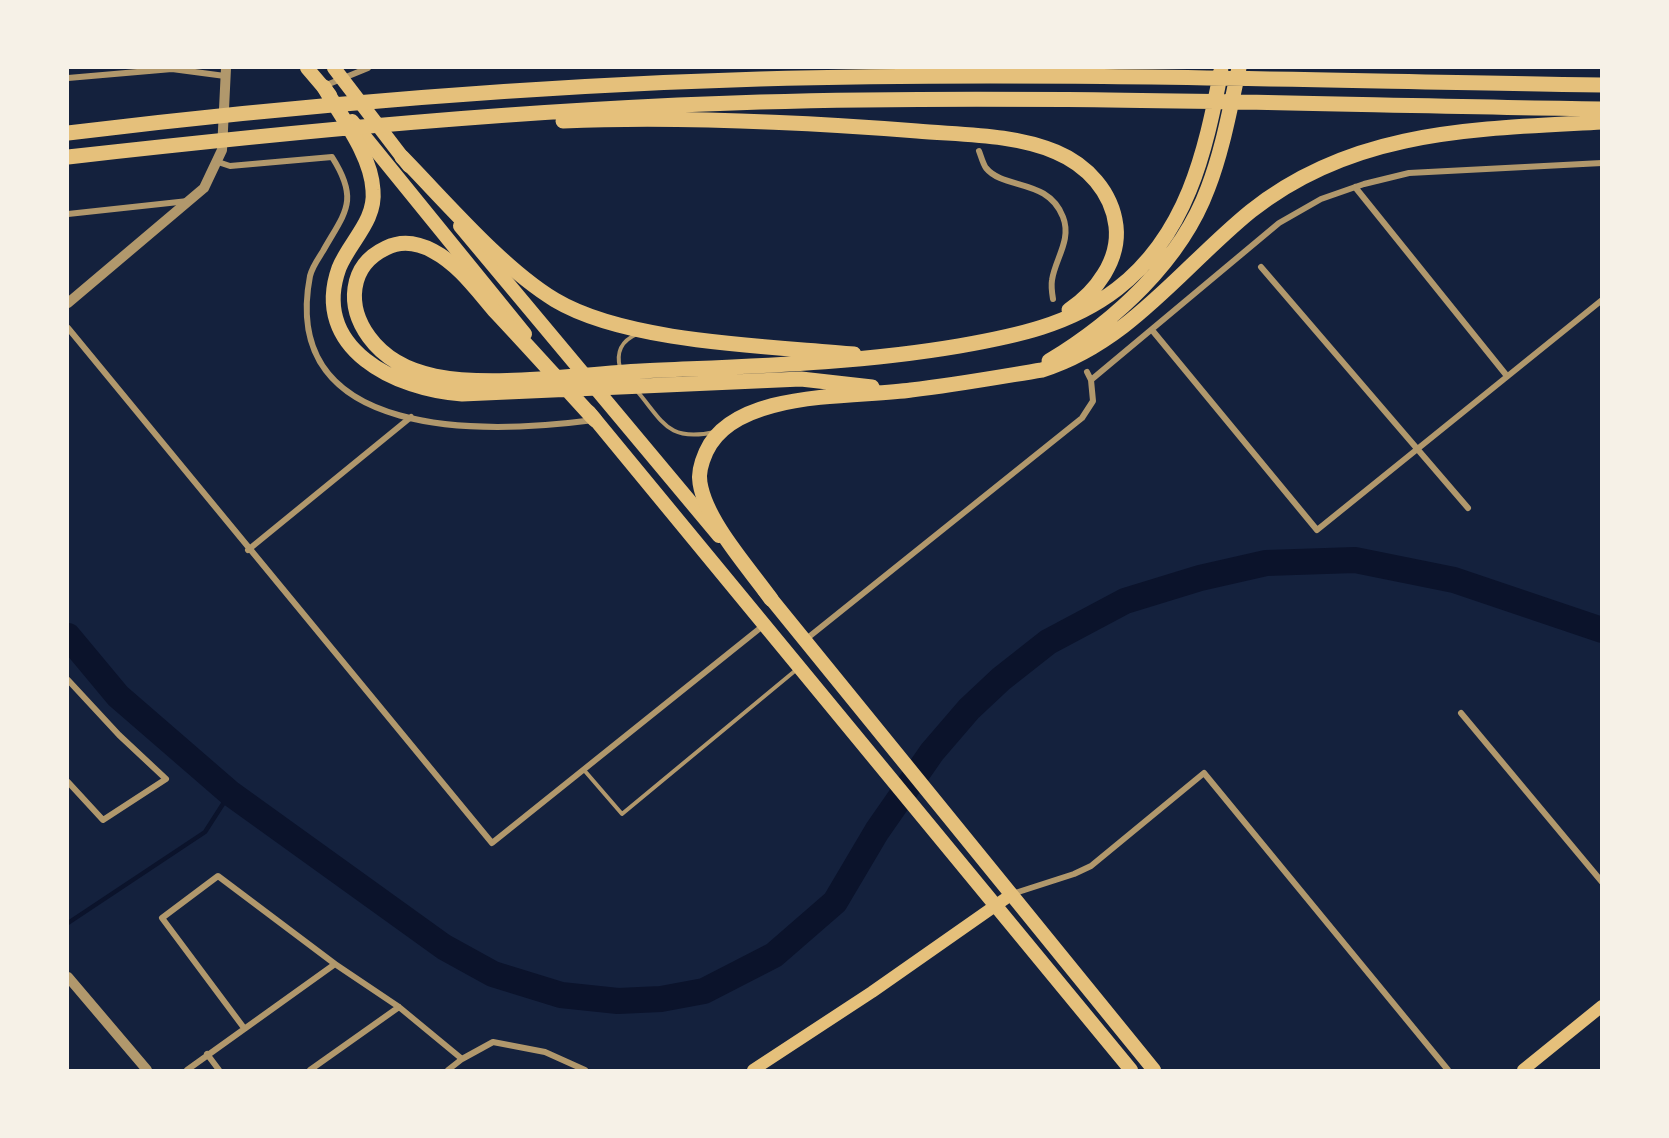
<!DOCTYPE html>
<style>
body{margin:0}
#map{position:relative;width:1669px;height:1138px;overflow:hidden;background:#14213d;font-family:Merriweather,serif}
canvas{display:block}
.frame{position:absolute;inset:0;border:69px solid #f6f1e7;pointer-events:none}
</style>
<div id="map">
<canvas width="1669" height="1138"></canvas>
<div class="frame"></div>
</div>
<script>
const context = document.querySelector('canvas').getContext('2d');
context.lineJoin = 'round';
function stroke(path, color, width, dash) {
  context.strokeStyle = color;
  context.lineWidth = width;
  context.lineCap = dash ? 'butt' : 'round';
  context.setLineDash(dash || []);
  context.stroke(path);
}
stroke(new Path2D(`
 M68,923L205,832L230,793`), '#0b132b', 4.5);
stroke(new Path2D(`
 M68,636L118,696L230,793L444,947L493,974L561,995L618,1001L661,999L704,991L774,955L835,902L877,831L932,752L969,709L1001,679L1048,642L1125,601L1200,578L1266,563L1355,560L1454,580L1602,630`), '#0b132b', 26);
stroke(new Path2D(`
 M620,368C616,352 621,341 637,334
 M637,391C664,423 668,442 715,432
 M584,770L622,814L796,670`), '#b1986c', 4);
stroke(new Path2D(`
 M68,78L172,69L225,76
 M324,86L368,68
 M979,151C981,156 983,164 986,168C1004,190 1048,178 1063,217C1072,240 1055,259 1052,280C1051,286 1052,293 1053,299
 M218,162L230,166L332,157C360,201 345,212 323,251C318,259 312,267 310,276C278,442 487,434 594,420
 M1355,187L1507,376
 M68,214L188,201
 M1261,267L1468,508
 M68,328L492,843L764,625
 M1152,330L1317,530L1602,300
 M1087,372L1091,380
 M248,550L411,417
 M805,640L1082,418L1093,401L1091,380L1279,223L1321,199L1364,184L1409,173L1602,163
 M68,680L119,735L166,779L103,820L68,782
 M1461,713L1602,882
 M1012,894L1074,874L1091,866L1204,773L1448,1070
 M244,1028L162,918L218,876L335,964
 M207,1054L219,1070
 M187,1070L335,964L399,1007L462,1059L493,1042L545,1052L585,1070
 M310,1070L399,1007
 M448,1070L462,1059`), '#b1986c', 6);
stroke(new Path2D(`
 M68,303L204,188L222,150L226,68
 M68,977L147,1070`), '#b1986c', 10);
stroke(new Path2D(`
 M753,1070L872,992L1012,894
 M1523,1070L1602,1006`), '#e5c07b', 12);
stroke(new Path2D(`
 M307,68L330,95
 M334,68L409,166
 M352,121L525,334
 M460,226L719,536
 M589,412L1131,1070
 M764,590L1154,1070`), '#e5c07b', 14);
stroke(new Path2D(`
 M324,87C341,117 371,154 373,190C376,221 350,241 339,268C310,349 397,390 462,394L801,379L872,387
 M563,121C680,116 800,122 917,131C963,135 1014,134 1056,152C1087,165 1112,192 1116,226C1120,260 1096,292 1069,310
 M68,133C298,105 528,86 760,79C1040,71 1321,81 1602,85
 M68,157C298,131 528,109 760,102C1040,94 1321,105 1602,109
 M402,157C446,202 502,268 555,300C627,343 769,346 854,354
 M1049,361C1115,321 1181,261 1208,188C1223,149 1230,108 1239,68
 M595,420C561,383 528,346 494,310C476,289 458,264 433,251C418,243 402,240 386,248C348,266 347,307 369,337C385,359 410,371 435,376C494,388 579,374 641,371C748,366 853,364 959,346C1016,336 1070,325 1117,289C1187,235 1205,153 1221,71
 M771,599C748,567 706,521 700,483C698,473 702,461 706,452C734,389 854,398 911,390C955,385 999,377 1042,370C1129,343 1183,266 1251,211C1354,129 1476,129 1602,122`), '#e5c07b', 15);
</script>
